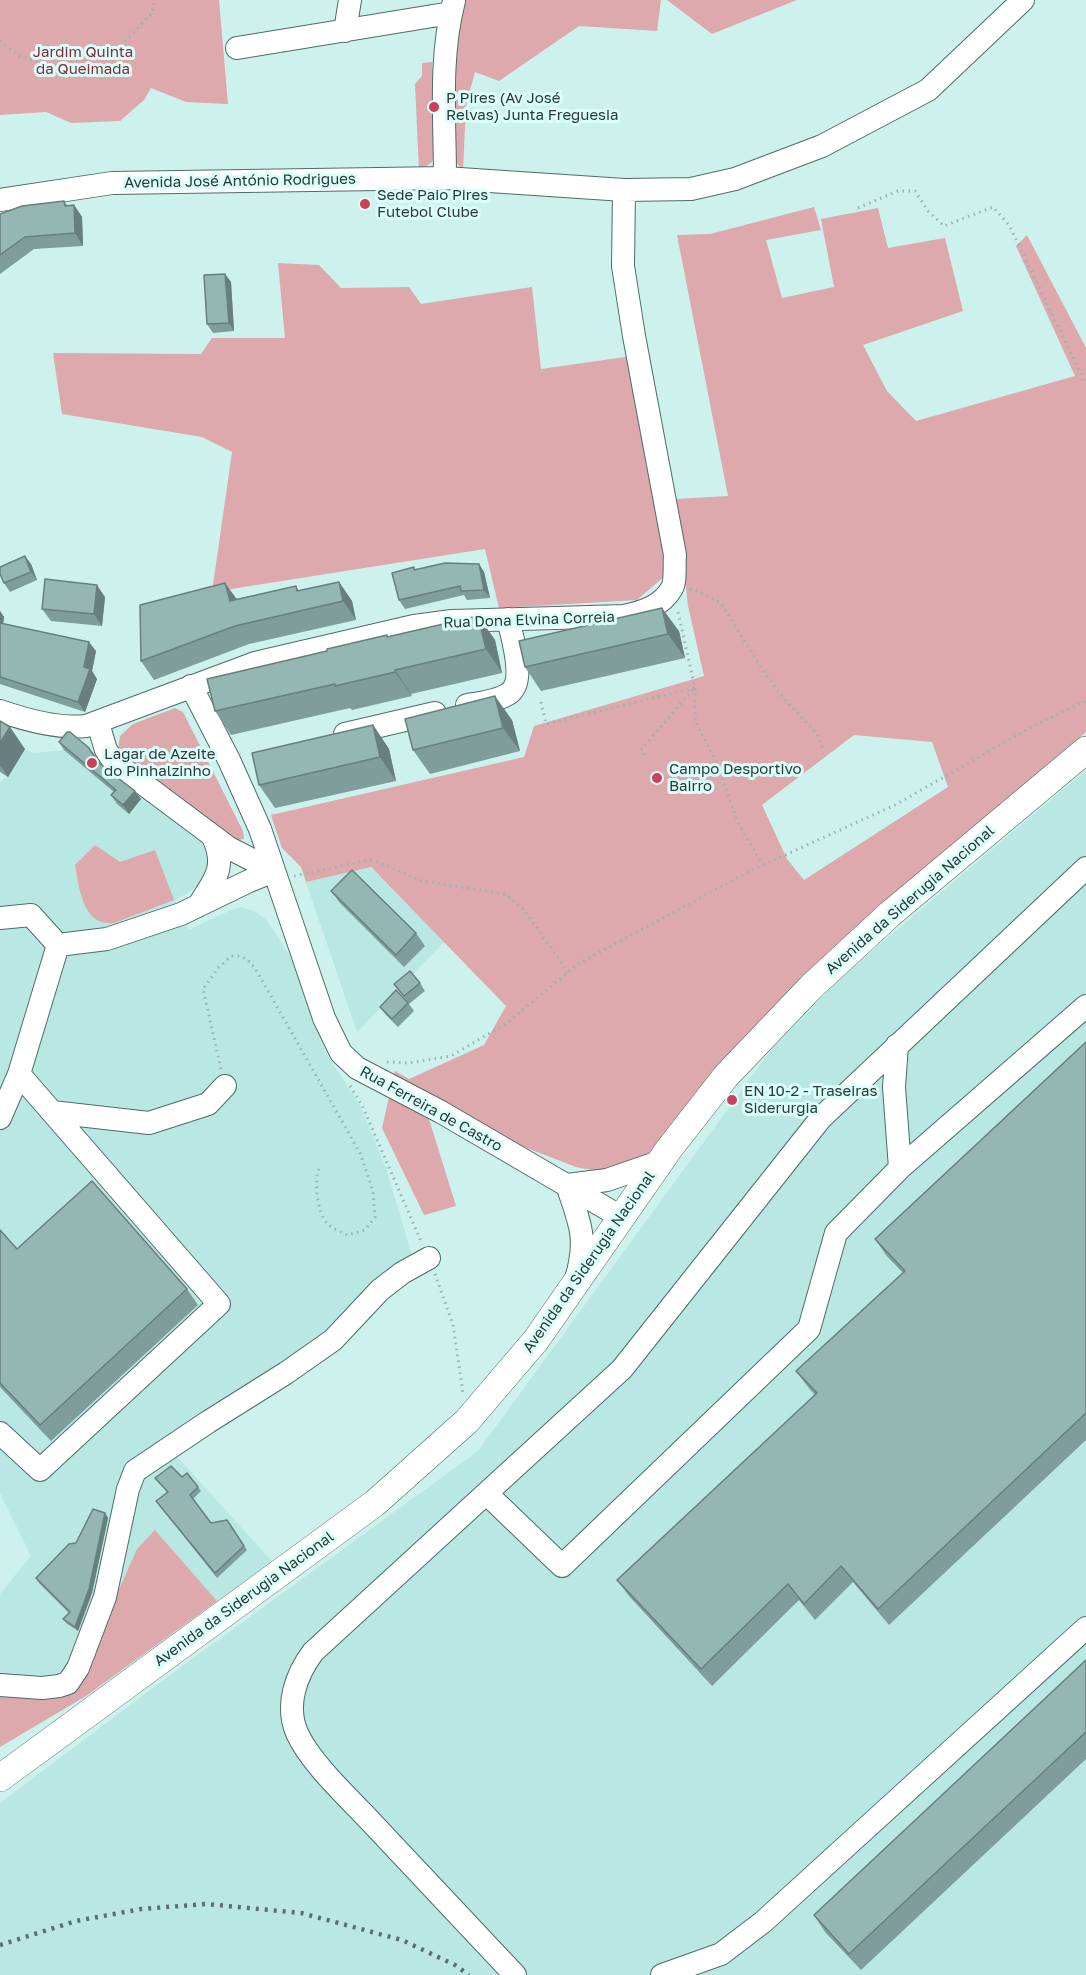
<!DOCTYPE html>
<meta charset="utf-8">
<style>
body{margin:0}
canvas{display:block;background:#cdf1ed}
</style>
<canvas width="1086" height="1975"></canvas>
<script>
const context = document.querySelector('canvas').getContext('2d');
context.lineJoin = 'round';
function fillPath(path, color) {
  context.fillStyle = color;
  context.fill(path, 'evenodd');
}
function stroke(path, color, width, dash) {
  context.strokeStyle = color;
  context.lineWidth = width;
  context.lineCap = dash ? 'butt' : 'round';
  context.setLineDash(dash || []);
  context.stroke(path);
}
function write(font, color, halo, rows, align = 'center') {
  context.font = font + ' "Golos Text",sans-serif';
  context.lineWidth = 6;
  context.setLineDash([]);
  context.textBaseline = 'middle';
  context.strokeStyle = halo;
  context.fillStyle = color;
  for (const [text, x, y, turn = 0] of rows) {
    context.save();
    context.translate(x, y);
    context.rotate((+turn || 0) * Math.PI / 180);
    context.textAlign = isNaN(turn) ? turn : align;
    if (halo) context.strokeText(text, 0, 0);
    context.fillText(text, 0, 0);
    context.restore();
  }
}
fillPath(new Path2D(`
 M74,739L143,797L201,839L211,866L206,882L175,900L189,930L231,910L241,907L254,911L265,919L275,932L295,965L326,1053L359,1104L386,1168L412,1255L331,1333L173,1452L276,1566L217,1601L156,1531L75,1689L0,1691V1594L31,1556L0,1493V782L8,776L25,749L33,753L64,750Z
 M1086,770V1975H0V1803L170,1675L478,1451L771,1050L847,972Z
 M370,867L444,942L357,1032L306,882Z`), '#b9e7e2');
fillPath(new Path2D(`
 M0,0H219L228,104L186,102L151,88L144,100L120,121L71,123L46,112L0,115Z
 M466,0H661L657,31L579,26L499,81L475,72L466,105L463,170L448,154L459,23Z
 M667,0H797L712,34Z
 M432,62L436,144L432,162L419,171L415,84L422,76V63Z
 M814,207L821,230L766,240L782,298L834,287L821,219L878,208L888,248L945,238L963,311L863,345L887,391L916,421L1075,376L1016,246L1027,235L1086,348V732L968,832L744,1040L647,1156L607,1173L576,1167L519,1145L428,1116L456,1206L424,1215L382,1128L395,1071L409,1079L484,1045L506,1006L371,867L306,882L301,867L282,848L271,815L524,757L534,726L704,676L688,606L676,499L728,496L677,235L710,234ZM854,735L932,742L948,787L804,880L787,859L762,805Z
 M278,263L319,265L341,288L409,287L421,304L532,287L541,369L632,356L662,514L666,575L637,600L499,608L485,549L212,592L232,452L202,437L62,414L53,353L201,354L212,338H285Z
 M175,708L183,712L243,831L244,839L231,841L117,758L120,736L133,724Z
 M95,845L120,862L155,850L174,900L114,923C83,927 79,888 75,865Z
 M155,1530L217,1601L86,1696L0,1747V1691L75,1689L137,1549Z`), '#dda9ac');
const minor = new Path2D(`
 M345,31L350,0
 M237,48L451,13
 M445,178C445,120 439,58 454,1
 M0,200L112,183L445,178L624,190L691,189L735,179L822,146L928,90L1023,0
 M191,686L229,760L260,829L324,1018L341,1053L357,1068L441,1112L621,1217
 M467,705C480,703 497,701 508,694C527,683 512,637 508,619
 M0,711C26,720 59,729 86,726L255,663L414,626L452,621L624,616C643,612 662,606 672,588C676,581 674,564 675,555L634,336L623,266L624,190
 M98,723L106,750L114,762L229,848L274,871
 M345,734L435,713
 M198,906C215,880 227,867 213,837
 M0,918L31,915L58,945
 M897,1045L894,1087L900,1168
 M52,1112L149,1123L208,1104L225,1086
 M0,1118L19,1074L58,945L107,939L181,914L249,881L274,871
 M567,1185C580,1223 588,1239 576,1279
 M567,1185L607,1180L659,1162
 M0,1433L40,1470L219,1304L19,1074
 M487,1494L562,1566L809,1329L836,1233L900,1168L1086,1006
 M0,1685L42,1688L59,1686L68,1683L78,1668L105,1597L128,1489L135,1471L208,1422L286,1373L333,1340L380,1290L402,1273L429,1258
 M515,1975C468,1925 421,1875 373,1824C350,1799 311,1764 297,1733C285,1705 296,1675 313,1652L622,1369L821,1118L1086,868
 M662,1975L721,1954L763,1922L1086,1628`);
const major = new Path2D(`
 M0,1778L375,1503L467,1421L536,1340L669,1149L726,1076L811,987L890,914L1086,750`);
stroke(minor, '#4d6d6a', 24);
stroke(major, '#4d6d6a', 28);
stroke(new Path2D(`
 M0,41L19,56L57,68L119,48L152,13L155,0
 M858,208L898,191H915L928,211L944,226L993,207L1009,225L1086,384
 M690,589L697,591L721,603L762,669L780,694L817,734L824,752
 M695,688V721L715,759L739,825L763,865
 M541,702L546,724L695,688L678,612
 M644,755L641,750L693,689
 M294,876L369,860L381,863L422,881L505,894L523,909L564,966L567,973
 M387,1062L409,1063L451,1056L507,1023L578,964L750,871L895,805L1035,725L1086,701
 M221,1069L203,989L218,968L231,956C243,955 247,959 255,968L360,1153L373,1191L375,1217L365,1230L347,1235C342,1232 331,1228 327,1223C317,1212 314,1182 319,1168
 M350,1086L362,1105L421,1241
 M435,1274L453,1325L463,1393`), '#97b4b0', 3, [1.5, 4.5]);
stroke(minor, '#fff', 22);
stroke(major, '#fff', 27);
stroke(new Path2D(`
 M0,1945L76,1921L141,1909L206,1904L301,1913L402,1940L455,1965L469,1975`), '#5b706d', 4.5, [3, 6]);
fillPath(new Path2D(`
 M64,201L67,205H74L82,217L83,246L34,249L0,274V214Z
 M225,274L231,282L234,331L213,333L207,324Z
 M31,564L37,580L10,592L4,583Z
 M479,564L484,572L490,598L467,600L464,595L405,609L399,600L415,570Z
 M339,582L352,601L356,620L249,644L154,680L141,661L237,599L296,586L299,591Z
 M105,597L102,626L51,621L42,609Z
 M0,611L4,617L3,624L96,651L92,671L97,679L85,712L0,684Z
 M478,616L495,640L502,673L411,694L412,696L352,710L350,708L231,735L215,711L388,637Z
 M679,631L685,658L541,691L525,667Z
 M512,720L520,751L430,774L413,750Z
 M0,721L25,749L8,777L0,772Z
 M373,725L389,749L396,781L275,808L259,785Z
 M59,742L100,764L141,799L129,814L117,804L111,795L114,792L64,750Z
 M331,891L416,933L425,946L404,967L340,903Z
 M420,983L425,991L409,1004L414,1011L398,1027L386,1015L380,1007L407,1001L394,984Z
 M1086,1042V1440L889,1625L853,1582L815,1620L799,1600L712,1686L629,1596L617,1580L815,1395L808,1387L796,1371L903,1273L886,1255L875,1239Z
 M0,1230L17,1249L187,1289L198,1305L51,1441L0,1387Z
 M187,1473L201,1491L193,1499L211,1523L230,1524L247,1550L217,1578L159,1505L167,1492L155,1478L182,1477Z
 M105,1513L108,1518L92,1593L78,1631L66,1623L63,1619L69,1613L39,1583L36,1578L76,1543Z
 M1086,1660V1759L861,1970L825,1932L814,1915Z`), '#7f9d9a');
fillPath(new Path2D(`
 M74,205L82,217L83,246L75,233Z
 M225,274L231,282L234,331L229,323Z
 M25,556L31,564L37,580L31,572Z
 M479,564L484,572L490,598L484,590Z
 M339,582L352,601L356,620L343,601Z
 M225,583L239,602L230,601Z
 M97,585L105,597L102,626L94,614Z
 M662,608L679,631L685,658L668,634Z
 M0,611L4,617L2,632L0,630Z
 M478,616L495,640L502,673L486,649Z
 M89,642L96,651L92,671L97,679L85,712L78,702L84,667Z
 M395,670L411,694L412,696L395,672Z
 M495,696L512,720L520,751L503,728Z
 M373,725L389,749L396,781L380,757Z
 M10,727L25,749L8,777L0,765V743Z
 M135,791L141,799L129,814L123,805Z
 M105,1513L108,1518L92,1593L78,1631L75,1627Z`), '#68807d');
const building = new Path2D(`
 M64,201L65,206L74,205L75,233L25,237L0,255V214L22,206Z
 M225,274L229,323L207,324L204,275Z
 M25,556L31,572L4,583L0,574V567Z
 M445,563L479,564L484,590L461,591L460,586L399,600L392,573L414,567V570Z
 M45,579L97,585L94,614L42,609Z
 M339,582L343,601L235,626L141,661L140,605L225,583L230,601L296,586L297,591Z
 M662,608L668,634L525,667L519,641Z
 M478,616L486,649L395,670V672L335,686V684L215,711L207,679L327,651V649L387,635V637Z
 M0,623L89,642L84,667L90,669L78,702L0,677Z
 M495,696L503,728L413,750L405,719Z
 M0,721L10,727L0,743Z
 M373,725L380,757L259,785L252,753Z
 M67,732H70L88,747L100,764L135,791L123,805L111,795L116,790L59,742Z
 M352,870L416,933L396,955L331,891Z
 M410,971L420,983L404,996L394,984Z
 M396,990L408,1003L392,1019L380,1007Z
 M1086,1042V1413L878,1609L841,1566L804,1604L788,1584L701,1669L617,1580L817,1393L796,1371L905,1271L875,1239Z
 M92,1181L187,1289L40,1425L0,1383V1230L17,1249Z
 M171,1466L182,1477L187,1473L198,1487L190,1495L211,1523L227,1520L244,1546L215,1573L156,1501L168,1492L155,1478Z
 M93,1509L105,1513L89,1589L75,1627L63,1619L70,1612L36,1578L69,1544L76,1543Z
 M1086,1660V1732L849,1954L814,1915Z`);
fillPath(building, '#94b7b3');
stroke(building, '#68807d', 1.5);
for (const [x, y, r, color] of [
 [434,107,6,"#d03f58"],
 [365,204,6,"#d03f58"],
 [92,763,6,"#d03f58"],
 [657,778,6,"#d03f58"],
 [732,1100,6,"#d03f58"]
]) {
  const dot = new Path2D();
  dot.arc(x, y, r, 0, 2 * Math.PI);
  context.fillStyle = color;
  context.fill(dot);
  stroke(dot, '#dafffb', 2);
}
write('15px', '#862b39', '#dafffb', [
 ["Jardim Quinta",83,52],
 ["da Queimada",83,69]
]);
write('15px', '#2c3a38', '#dafffb', [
 ["P Pires (Av José",446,98],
 ["Relvas) Junta Freguesia",446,115],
 ["Sede Paio Pires",377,195],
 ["Futebol Clube",377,212],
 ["Lagar de Azeite",104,754],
 ["do Pinhalzinho",104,771],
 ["Campo Desportivo",669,769],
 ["Bairro",669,786],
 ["EN 10-2 - Traseiras",744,1091],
 ["Siderurgia",744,1108]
], 'left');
write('15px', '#2c3a38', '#dafffb', [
 ["Avenida José António Rodrigues",240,181,-1],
 ["Rua Dona Elvina Correia",529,620,-2],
 ["Avenida da Siderugia Nacional",910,900,-41],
 ["Rua Ferreira de Castro",431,1109,29],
 ["Avenida da Siderugia Nacional",589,1262,-55],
 ["Avenida da Siderugia Nacional",244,1599,-36]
]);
</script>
